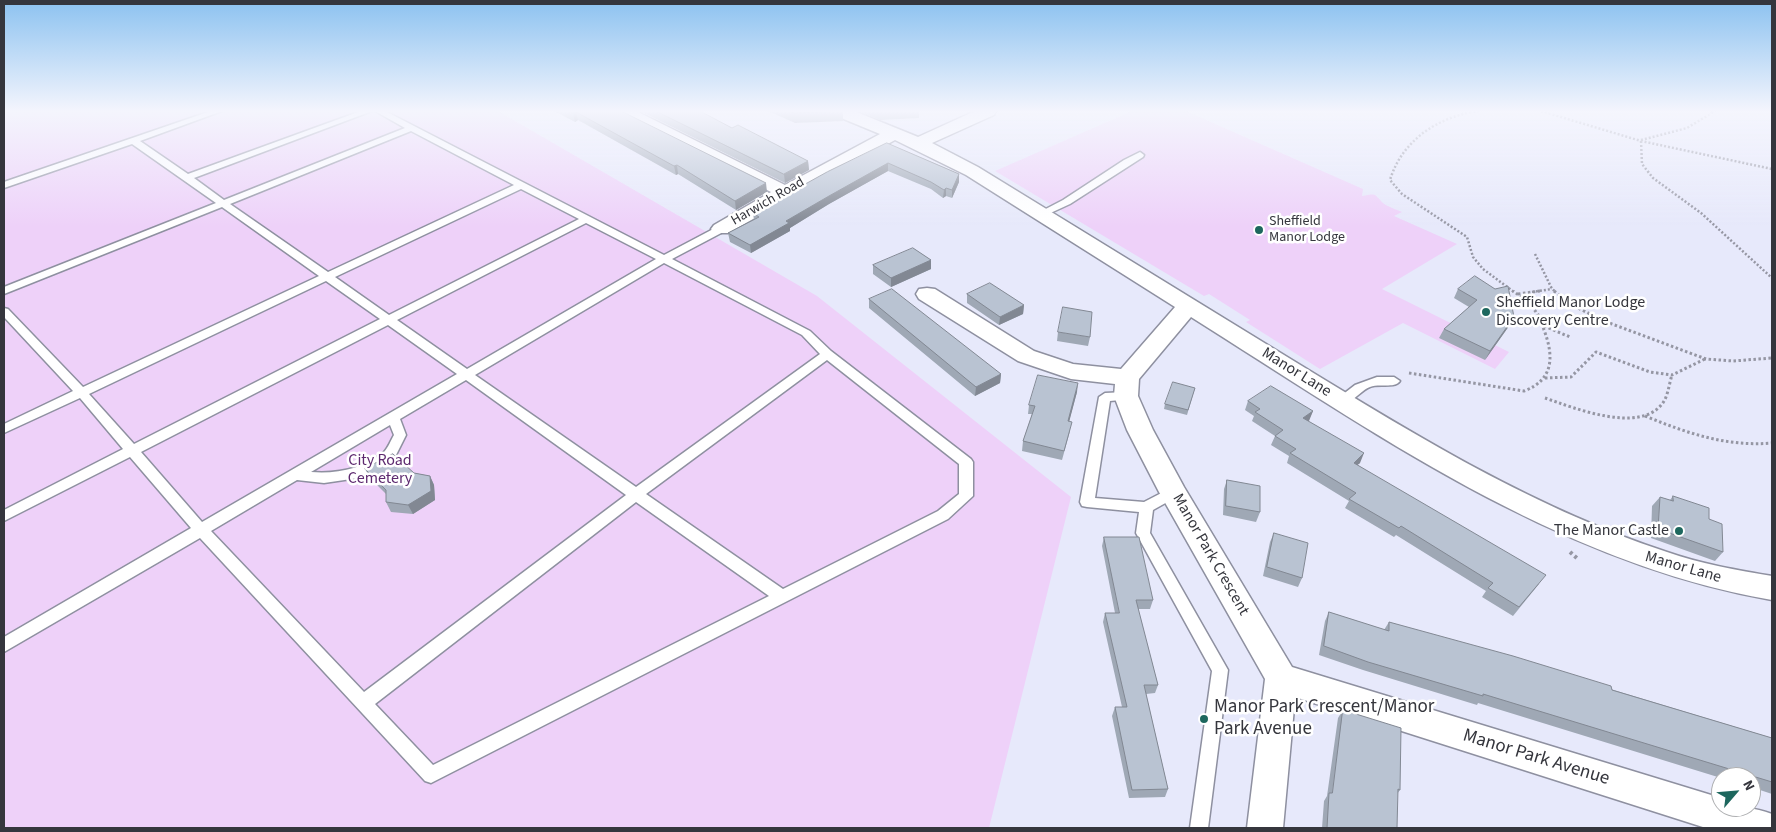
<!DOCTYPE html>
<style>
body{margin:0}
#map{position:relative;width:1776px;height:832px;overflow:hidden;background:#e7e9fb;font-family:"Source Sans 3",sans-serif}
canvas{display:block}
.frame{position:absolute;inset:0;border:5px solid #35363d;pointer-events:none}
.north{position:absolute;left:1711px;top:767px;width:50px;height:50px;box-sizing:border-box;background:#fff;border:1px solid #aeafb1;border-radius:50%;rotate:63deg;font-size:14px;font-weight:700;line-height:20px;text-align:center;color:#35363d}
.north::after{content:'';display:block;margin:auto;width:18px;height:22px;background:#1d675e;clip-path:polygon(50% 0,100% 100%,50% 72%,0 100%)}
</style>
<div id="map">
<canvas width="1776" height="832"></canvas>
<div class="frame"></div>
<div class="north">N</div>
</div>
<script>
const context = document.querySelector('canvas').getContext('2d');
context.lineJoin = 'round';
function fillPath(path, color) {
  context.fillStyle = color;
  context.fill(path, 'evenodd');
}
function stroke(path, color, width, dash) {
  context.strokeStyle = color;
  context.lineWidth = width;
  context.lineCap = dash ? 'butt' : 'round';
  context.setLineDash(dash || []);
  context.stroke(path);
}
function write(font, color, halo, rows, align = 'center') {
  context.font = font + ' "Source Sans 3",sans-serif';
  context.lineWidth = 5;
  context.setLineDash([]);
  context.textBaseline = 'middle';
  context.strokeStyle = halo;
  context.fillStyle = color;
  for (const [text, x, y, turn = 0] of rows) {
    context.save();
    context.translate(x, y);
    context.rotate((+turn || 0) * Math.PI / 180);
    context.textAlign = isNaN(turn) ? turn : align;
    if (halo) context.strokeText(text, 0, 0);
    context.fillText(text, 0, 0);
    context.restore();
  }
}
fillPath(new Path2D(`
 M4,111H498L817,296L1071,497L989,828H4Z
 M1132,111H1186L1363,189L1362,196C1377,193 1374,194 1383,203C1388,207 1396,209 1402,212L1394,216L1457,244L1382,289L1509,352L1495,369L1403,323L1320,369L1246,322L1250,320L1209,294L1204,296L995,171Z`), '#eed1f9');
const service = new Path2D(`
 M211,111H222L140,141L188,174L361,111H372L194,178L224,200L405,128L375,111H385L664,255L717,227H725V231L672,259L810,331L831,351L971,459L973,462V496L948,519L431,783L425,781L200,538L4,652V637L191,528L130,457L4,521V510L123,449L80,398L4,433V424L73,391L4,317V308L8,309L83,387L319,276L222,207L4,294V287L216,203L132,144L4,188V182ZM411,131L514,185L328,272L230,204ZM521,189L579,219L389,315L335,277ZM586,223L656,259L467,369L397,320ZM664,263L802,335L820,354L636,487L475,375ZM326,281L380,319L134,444L89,394ZM388,325L457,374L202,522L141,452ZM827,360L959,464V494L938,511L783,589L646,494ZM466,380L626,495L364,692L211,531L297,480L324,483L358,478L395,457L406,435L400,419ZM390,425L394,435C391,440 388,448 384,452C363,469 337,474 311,472ZM636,502L769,596L433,765L375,704Z
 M1140,152L1144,155L1143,157L1070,204L1044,216L1041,217L1036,214L1063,200L1124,160Z
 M1377,377H1394L1400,381C1394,389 1379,383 1370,387C1359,391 1349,408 1337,405L1335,402L1337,399L1355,385Z
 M1126,392L1130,393L1132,396L1130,399L1110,401L1095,498L1144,502L1173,487L1178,488L1180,492L1178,496L1153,510L1150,533L1228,670L1208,828H1190L1212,671L1136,533L1139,512L1087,507L1082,506L1080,502L1099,397L1105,393Z`);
const minor = new Path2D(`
 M616,111H636L785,185L880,134L834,115L832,111H854L918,137L975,111H996L994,115L932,143L978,167C1076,227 1173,287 1271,347C1397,424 1526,506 1667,552C1701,564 1737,570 1772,576V600C1557,563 1372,431 1191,317L1139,379L1138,396L1153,430L1184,487L1292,667L1721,798V807C1740,807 1754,807 1772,814V828H1706L1295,697L1283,828H1247L1265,679L1159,492L1127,430L1114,396L1115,384L1071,379L1018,361L919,299L916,294L919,289L927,288L935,289L1034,351L1073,364L1121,369L1175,307L966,175L895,140L728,233H714L711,229L714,225L771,192L618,115Z`);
stroke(service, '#8e90a0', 3);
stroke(minor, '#8e90a0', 3);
stroke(new Path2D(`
 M1479,111C1439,116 1402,140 1390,180L1402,194L1467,237L1473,257L1483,269L1514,292
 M1541,111L1641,141L1772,169
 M1641,140L1687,128L1715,111
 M1641,141L1642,164L1653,178L1701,213L1772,278
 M1535,254L1552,289L1556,292
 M1532,292L1552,289`), '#9596a3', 2.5, [2, 2]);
stroke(new Path2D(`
 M1554,291L1572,305L1604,321L1706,359L1733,361L1772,358
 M1518,294L1540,291
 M1544,326L1570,337
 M1409,373L1524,391C1554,380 1554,356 1544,330C1542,324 1540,316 1536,312C1531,304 1520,296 1513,291
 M1545,378L1571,377L1596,352L1650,372L1672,375L1705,359
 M1545,398C1574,408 1639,434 1662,404C1668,397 1669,384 1672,375
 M1645,416C1687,433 1726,447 1772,443`), '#9596a3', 3, [2.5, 2.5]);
stroke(new Path2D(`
 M1570,552L1578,559`), '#9596a3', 4, [3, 3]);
fillPath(service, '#fff');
fillPath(minor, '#fff');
fillPath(new Path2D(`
 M554,111H621L767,192L736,210L678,174L676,175L578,120L575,122Z
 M640,111H700L732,128L808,161L809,170L785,183Z
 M768,111H843V121L795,123Z
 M858,111H919V118L880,120Z
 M887,143L959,174V182L952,198L946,196L943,198L931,189L888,171L829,204L790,228V231L751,253L730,242L728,233L754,220L753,213Z
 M931,260V269L891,287L873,274V265Z
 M1458,289H1495L1509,326L1485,360L1439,338L1444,329L1469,307L1454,298Z
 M967,294L1024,305L1023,314L999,325L967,303Z
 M869,299L1001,374L1000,383L975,396L869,308Z
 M1058,332L1090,337L1088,346L1057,341Z
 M1195,388L1187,415L1164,409L1165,404Z
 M1077,392L1069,421L1070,431L1062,460L1022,451L1023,441L1032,414H1028L1029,405Z
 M1248,401L1313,411L1308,421L1360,463L1357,465L1539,584L1513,616L1482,597L1486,591L1396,535L1394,537L1345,508L1349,501L1287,463L1289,456L1271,445L1275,436L1252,421L1254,416L1245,410Z
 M365,469L414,473L430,476L434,485L435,500L413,514L391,512L386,502V494L370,478Z
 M1227,480L1260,512L1256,522L1223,515L1224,489Z
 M1673,496L1709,519L1723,552L1715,561L1651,538L1652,506L1660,497L1670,500Z
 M1274,533L1302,578L1298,587L1263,576L1270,542Z
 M1104,537L1153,600L1150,609H1138L1158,685L1155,693L1146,694L1168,789L1165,797L1129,798L1112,716L1115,707H1122L1103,622L1105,613H1115L1102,546Z
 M1329,612L1384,630L1389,622L1772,738V794L1751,787V777H1721V778L1478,703L1477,705L1363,670L1319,655L1325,621Z
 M1343,710L1400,790L1397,794V828H1322L1324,801L1327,796L1338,718Z`), '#9fa8b5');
fillPath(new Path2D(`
 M576,112L578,120L575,122L573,113Z
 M808,161L809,170L785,183L784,174Z
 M888,163V171L829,204L790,228V231L751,253L750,245L786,221L829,196Z
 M677,165L678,174L676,175L674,166Z
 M959,174V182L952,198V190Z
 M766,183L767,192L736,210L735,201Z
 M946,188V196L943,198L944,190Z
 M931,260V269L891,287V278Z
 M1024,305L1023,314L999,325L1000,317Z
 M1514,317L1509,326L1485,360L1490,351Z
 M1001,374L1000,383L975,396L976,387Z
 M1078,383L1077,392L1067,430L1068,421Z
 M1313,411L1309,421L1299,427L1303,418Z
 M1364,453L1360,463L1349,472L1354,463Z
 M430,476L434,485L435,500L413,514L408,505Z`), '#828893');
const building = new Path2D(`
 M568,111H621L766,183L735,201L677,165L674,166L576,112L573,113Z
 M656,111H700L732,128L738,125L808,161L784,174Z
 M789,111H843L794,113Z
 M887,143L959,174L952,190L946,188L944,190L931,182L888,163L829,196L786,221L789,223L750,245L728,233L759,217L753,213L827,172Z
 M913,248L931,260L891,278L873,265Z
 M1475,276L1495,289L1508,286L1514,317L1490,351L1444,329L1477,300L1458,289Z
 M990,283L1024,305L1000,317L967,294Z
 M892,289L1001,374L976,387L869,299Z
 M1063,307L1092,312L1090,337L1058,332Z
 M1038,375L1078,383L1068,421L1072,422L1064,451L1023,441L1035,406L1029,405Z
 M1173,382L1195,388L1188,410L1165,404Z
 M1271,386L1313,411L1303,418L1364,453L1354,463L1546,575L1519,607L1488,588L1493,583L1401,526L1399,528L1349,499L1356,493L1290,453L1296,449L1275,436L1283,430L1255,412L1260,409L1248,401Z
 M393,454L414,473L430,476L431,491L408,505L386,502V490L365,469Z
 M1227,480L1260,486V512L1226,506Z
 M1673,496L1709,508V519L1722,524L1723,552L1658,529L1660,497L1673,501Z
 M1274,533L1308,543L1302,578L1267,567Z
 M1104,537H1139L1153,600H1136L1158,685H1144L1168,789L1132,790L1115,707H1127L1105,613H1119Z
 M1329,612L1389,631V622L1513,656L1611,686L1612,690L1772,738V782L1483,694V696L1368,662L1324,646Z
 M1343,710L1401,728L1400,790L1398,789L1397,828H1327L1329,793H1332Z`);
fillPath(building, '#b9c3d2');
stroke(building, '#828893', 1);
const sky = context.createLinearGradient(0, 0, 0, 227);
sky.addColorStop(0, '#8cc2f0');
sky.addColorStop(0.49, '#f4f5fd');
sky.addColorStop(1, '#f4f5fd00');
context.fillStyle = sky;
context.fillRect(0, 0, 1776, 227);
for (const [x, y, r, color] of [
 [1259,230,5,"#1d675e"],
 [1486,312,5,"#1d675e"],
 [1679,531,5,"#1d675e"],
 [1204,719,5,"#1d675e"]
]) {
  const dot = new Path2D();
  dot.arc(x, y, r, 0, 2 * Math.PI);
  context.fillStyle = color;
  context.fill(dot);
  stroke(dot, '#fff', 2);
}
write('14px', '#35363d', '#fff', [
 ["Harwich Road",768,202,-30]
]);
write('14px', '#35363d', '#fff', [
 ["Sheffield",1269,222],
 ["Manor Lodge",1269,238]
], 'left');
write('16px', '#35363d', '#fff', [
 ["Sheffield Manor Lodge",1496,303],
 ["Discovery Centre",1496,321],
 ["The Manor Castle",1669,531,"right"]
], 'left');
write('16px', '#35363d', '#fff', [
 ["Manor Lane",1296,373,32],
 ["Manor Park Crescent",1210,555,60],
 ["Manor Lane",1683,568,16]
]);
write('16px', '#5d296f', '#fff', [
 ["City Road",380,461],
 ["Cemetery",380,479]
]);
write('19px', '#35363d', '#fff', [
 ["Manor Park Crescent/Manor",1214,708],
 ["Park Avenue",1214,730]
], 'left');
write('19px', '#35363d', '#fff', [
 ["Manor Park Avenue",1536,758,17]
]);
</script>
